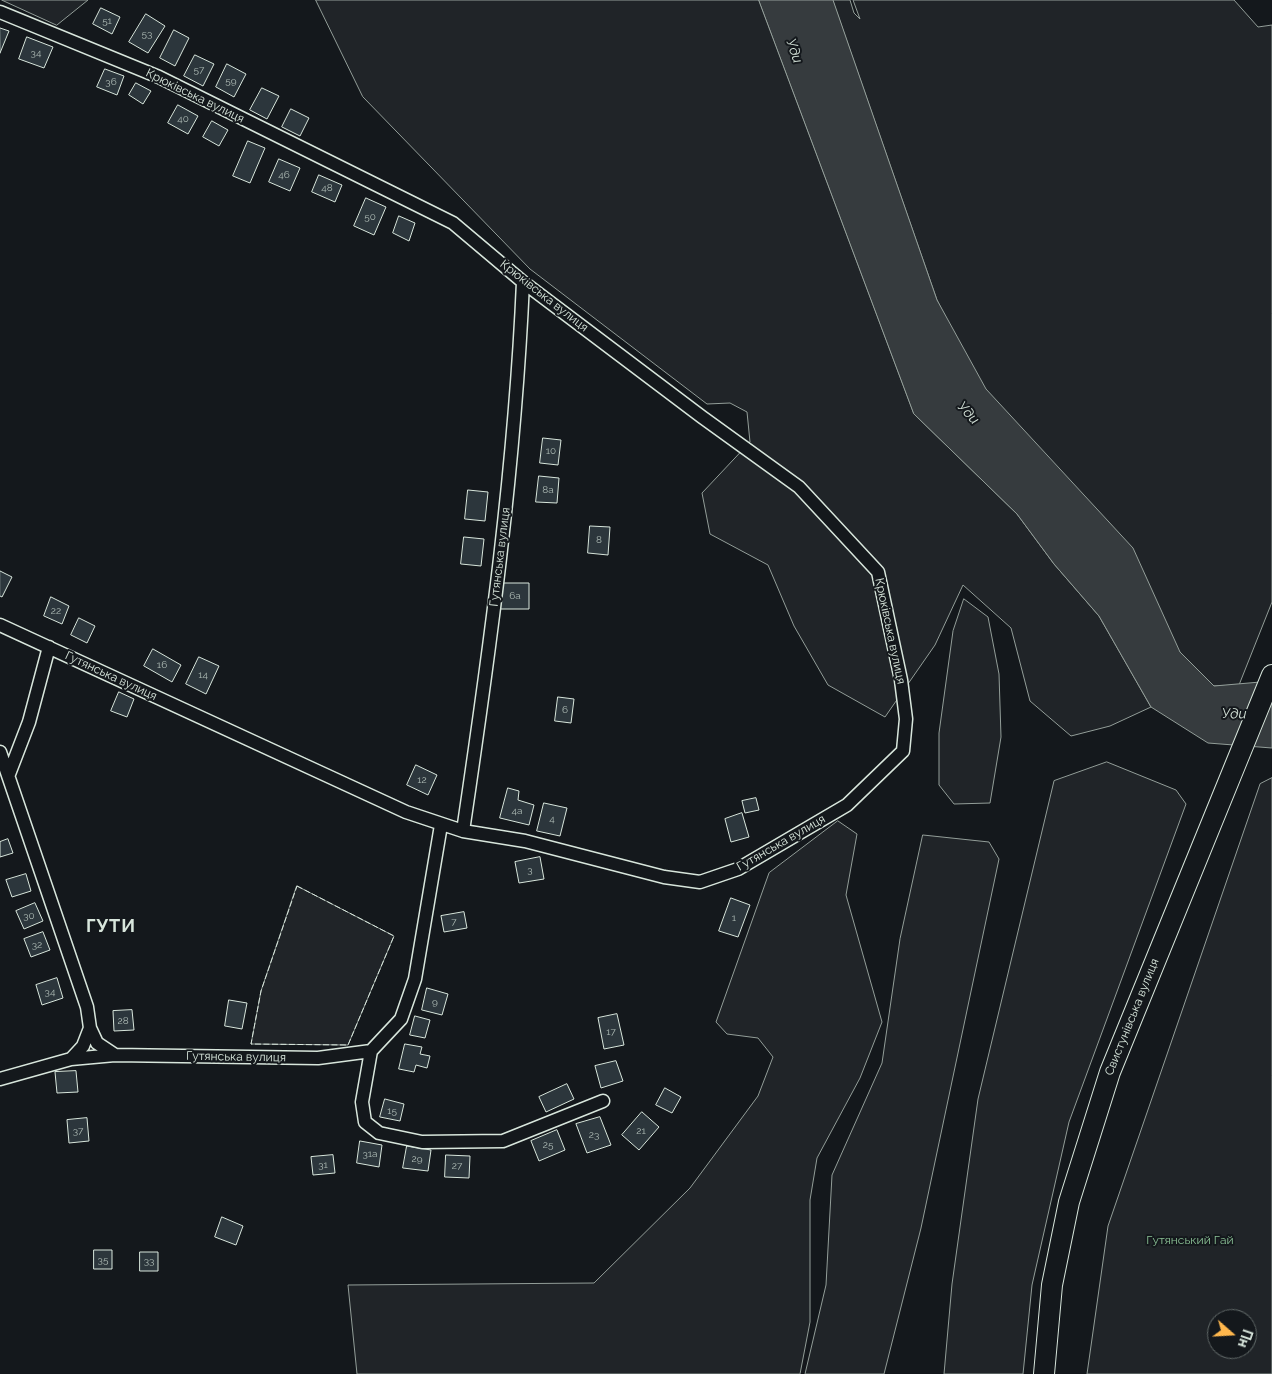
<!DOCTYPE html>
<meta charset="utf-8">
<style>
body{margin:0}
#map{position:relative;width:1272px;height:1374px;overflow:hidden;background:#14181c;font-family:Raleway,sans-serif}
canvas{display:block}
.north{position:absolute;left:1207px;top:1309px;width:50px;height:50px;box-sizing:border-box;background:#14181c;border:1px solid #626a69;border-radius:50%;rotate:109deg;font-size:14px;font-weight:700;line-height:20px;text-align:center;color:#d8e6dc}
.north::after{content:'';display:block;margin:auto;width:18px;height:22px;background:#ffb74d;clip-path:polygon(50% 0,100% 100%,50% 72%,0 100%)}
</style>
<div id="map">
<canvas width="1272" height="1374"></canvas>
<div class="north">Пн</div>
</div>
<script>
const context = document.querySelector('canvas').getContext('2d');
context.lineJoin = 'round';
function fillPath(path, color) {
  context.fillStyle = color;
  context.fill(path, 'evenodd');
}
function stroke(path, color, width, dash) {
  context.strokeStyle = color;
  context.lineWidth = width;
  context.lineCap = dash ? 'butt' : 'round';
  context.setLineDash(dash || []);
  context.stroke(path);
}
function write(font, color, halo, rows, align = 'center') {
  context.font = font + ' Raleway,sans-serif';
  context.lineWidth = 4;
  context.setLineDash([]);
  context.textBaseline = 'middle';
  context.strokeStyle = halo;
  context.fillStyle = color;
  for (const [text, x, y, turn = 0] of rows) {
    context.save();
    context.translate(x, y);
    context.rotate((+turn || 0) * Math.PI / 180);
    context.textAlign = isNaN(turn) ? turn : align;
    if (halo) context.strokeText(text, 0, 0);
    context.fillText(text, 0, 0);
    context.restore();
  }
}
const green = new Path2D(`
 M2,0H88L57,25Z
 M316,0H759L914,414L1017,514L1054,564L1099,616L1151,707L1110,726L1071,736L1030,701L1011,628L963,585L935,645L885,717L828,685L794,626L768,565L710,534L702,493L750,442L747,412L730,403L707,404L530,269L363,97Z
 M833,0H850L854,13L860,19L853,0H1234L1258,27L1272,25V602L1239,685L1214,686L1177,649L982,392L937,300Z
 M964,599L988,617L999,674L1001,737L990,803L954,804L939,785V733L953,631Z
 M1107,762L1176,790L1186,804L1069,1122L1032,1285L1023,1374H944L952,1284L978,1099L1054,781Z
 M1272,778V1374H1087L1108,1226L1260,784ZM1217,1319H1247V1349H1217Z
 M838,821L857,834L846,895L882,1022L860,1078L817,1158L810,1200V1322L800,1374H357L348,1285L594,1283L690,1188L758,1096L773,1057L758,1038L727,1034L716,1022L769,873Z
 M923,835L989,842L999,859L921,1228L884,1374H805L826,1285L832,1175L882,1063L900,939Z
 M297,886L394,936L348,1045L251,1044L261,991Z`);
fillPath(green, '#202428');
stroke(green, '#939e99', 1);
const water = new Path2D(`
 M759,0H833L937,300L986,389L1133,548L1180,652L1214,686L1272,681V748L1208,743L1151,707L1099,616L1054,564L1017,514L914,414Z`);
fillPath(water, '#363b3e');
stroke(water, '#939e99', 1);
const building = new Path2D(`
 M101,8L120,17L112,34L93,24Z
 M146,14L165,26L148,53L129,42Z
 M0,28L9,31L0,53Z
 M174,30L189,38L175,66L160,58Z
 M27,37L53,47L44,68L19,59Z
 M195,55L214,64L203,86L184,76Z
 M227,64L246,74L234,97L216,87Z
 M105,69L124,76L117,95L97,87Z
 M136,83L151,91L143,104L129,95Z
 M262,88L279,96L267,119L250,110Z
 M178,105L198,116L188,134L168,123Z
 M291,109L309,118L300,136L282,127Z
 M212,121L228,130L219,146L203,137Z
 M248,141L265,148L250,183L233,176Z
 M279,159L300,168L290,191L269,182Z
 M319,175L342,185L335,202L312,192Z
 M366,198L386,207L374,235L354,226Z
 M399,216L415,223L409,241L393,233Z
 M543,438L561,440L558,465L540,463Z
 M539,476L559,478L557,503L536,502Z
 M468,490L488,492L485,521L465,519Z
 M590,526L610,527L608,555L588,553Z
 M464,537L484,539L481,566L461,564Z
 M0,571L12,577L2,597L0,596Z
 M501,583H529V609H501Z
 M51,597L69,606L62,624L44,616Z
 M79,618L95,626L87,643L71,635Z
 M153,649L181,665L172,682L144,666Z
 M199,657L219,666L206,694L186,684Z
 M119,692L134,699L127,717L111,711Z
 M558,697L574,699L571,723L555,721Z
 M416,765L437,775L428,795L407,785Z
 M508,788L519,791L518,800L534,805L529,825L500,818Z
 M756,798L759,810L745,813L742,801Z
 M544,803L567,808L560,836L537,831Z
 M742,813L749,837L731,842L725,819Z
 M8,839L13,853L0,857V842Z
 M540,857L544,879L519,883L515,862Z
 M26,874L31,891L12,897L6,880Z
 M731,898L750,905L738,937L719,931Z
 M35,903L43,921L24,929L16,911Z
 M464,912L467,928L444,932L441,916Z
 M43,932L50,950L31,957L24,939Z
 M57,978L63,998L42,1005L36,985Z
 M427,988L448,994L442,1015L422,1010Z
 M229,1000L247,1003L242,1029L225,1026Z
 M132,1010L134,1030L114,1031L113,1011Z
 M617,1014L624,1045L604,1049L598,1018Z
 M415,1016L430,1020L425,1038L410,1035Z
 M405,1044L422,1047L420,1054L430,1056L427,1068L416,1065L414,1072L399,1069Z
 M616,1061L623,1081L601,1088L595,1066Z
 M76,1071L78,1092L57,1093L55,1072Z
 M567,1084L574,1099L546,1112L539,1097Z
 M665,1088L681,1097L672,1113L656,1105Z
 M385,1099L404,1104L400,1121L380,1117Z
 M642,1112L659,1127L639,1150L622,1135Z
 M600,1117L611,1145L587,1153L576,1124Z
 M87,1118L89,1141L69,1143L67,1120Z
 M557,1130L565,1150L539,1161L531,1141Z
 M360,1141L382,1145L379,1167L357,1163Z
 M407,1146L431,1150L428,1171L403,1168Z
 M333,1155L335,1173L313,1175L311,1157Z
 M446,1155L470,1156L469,1178L445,1177Z
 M222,1217L243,1226L236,1245L215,1237Z
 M94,1250H112V1269H94Z
 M140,1252H158V1271H140Z`);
fillPath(building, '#2c363c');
stroke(building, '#d8e6dc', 1);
const street = new Path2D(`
 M0,12L159,77L453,223L523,282L702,417L799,487L878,572L901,680L906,719L903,751L847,805L738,869L700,882L664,877L525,841L463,831L406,812L0,625
 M0,752L87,1007L90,1028L83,1046L71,1059L0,1079
 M9,774L29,722L49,647
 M463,831C490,649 515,466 523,282
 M90,1028L97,1043L115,1055
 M371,1051L362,1102L365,1122L379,1133L422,1142L503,1141L603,1101
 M71,1059L115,1055L318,1058L371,1051L401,1019L415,979L441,825`);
const primary = new Path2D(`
 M1044,1374L1052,1285L1069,1202L1110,1072L1272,675`);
stroke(street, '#d8e6dc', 15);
stroke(primary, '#d8e6dc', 22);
stroke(street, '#14181c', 12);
stroke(primary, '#14181c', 20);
stroke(new Path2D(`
 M297,886L394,936L348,1045L251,1044L261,991Z`), '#d8e6dc', 1, [6, 2.5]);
write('10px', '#adbab4', null, [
 ["51",107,21],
 ["53",147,34],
 ["34",36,53],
 ["57",199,70],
 ["59",231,81],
 ["36",111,82],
 ["40",183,119],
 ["46",284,175],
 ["48",327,188],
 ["50",370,217],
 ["10",551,451],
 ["8а",548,490],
 ["8",599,540],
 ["6а",515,596],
 ["22",56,611],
 ["16",162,665],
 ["14",203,675],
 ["6",565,710],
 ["12",422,780],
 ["4а",517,811],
 ["4",552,819],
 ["3",530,870],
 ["30",29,916],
 ["1",734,918],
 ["7",454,922],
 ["32",37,945],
 ["34",50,992],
 ["9",435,1002],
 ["28",123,1021],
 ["17",611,1032],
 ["15",392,1111],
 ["37",78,1131],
 ["21",641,1131],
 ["23",594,1135],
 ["25",548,1145],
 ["31а",370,1154],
 ["29",417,1159],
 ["31",323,1165],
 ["27",457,1166],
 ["35",103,1260],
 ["33",149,1261]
]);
write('12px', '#d8e6dc', '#14181c', [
 ["Крюківська вулиця",195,96,26],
 ["Крюківська вулиця",544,296,38],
 ["Гутянська вулиця",500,557,-83],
 ["Крюківська вулиця",890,631,78],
 ["Гутянська вулиця",111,676,25],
 ["Гутянська вулиця",781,843,-30],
 ["Свистунівська вулиця",1132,1017,-68],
 ["Гутянська вулиця",236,1057,1]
]);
write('12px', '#8ac095', '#14181c', [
 ["Гутянський Гай",1190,1240]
]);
write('italic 14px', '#d8e6dc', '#14181c', [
 ["Уди",794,51,71],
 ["Уди",968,413,47],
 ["Уди",1234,714,1]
]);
context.letterSpacing = '1px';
write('bold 18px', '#d8e6dc', '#14181c', [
 ["ГУТИ",111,927]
]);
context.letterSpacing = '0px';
</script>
